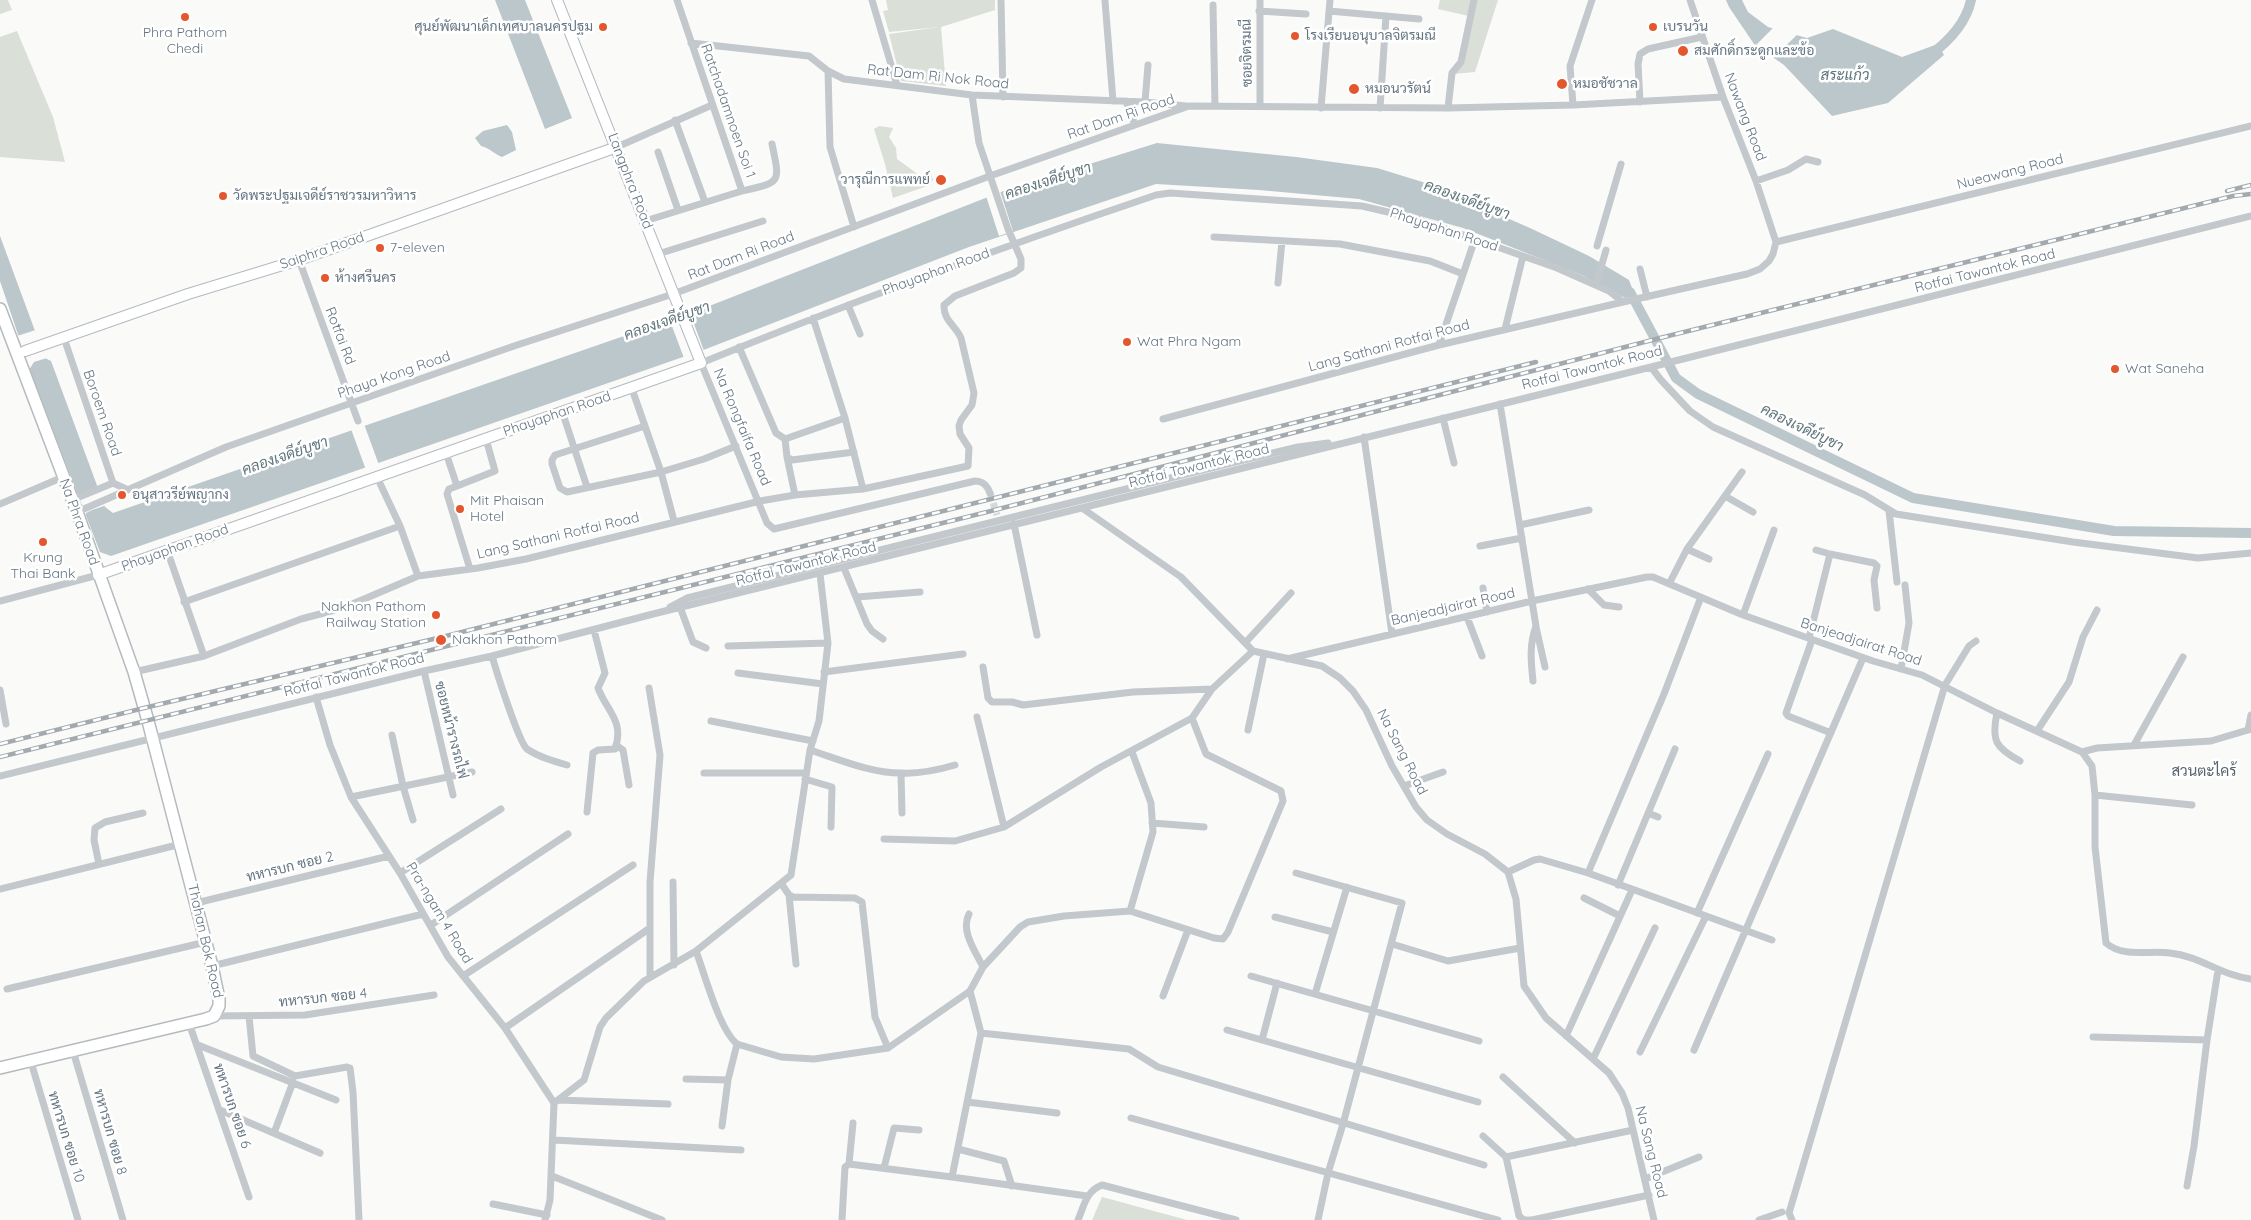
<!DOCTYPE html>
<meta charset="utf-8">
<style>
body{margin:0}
canvas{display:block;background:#fafaf8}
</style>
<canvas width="2251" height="1220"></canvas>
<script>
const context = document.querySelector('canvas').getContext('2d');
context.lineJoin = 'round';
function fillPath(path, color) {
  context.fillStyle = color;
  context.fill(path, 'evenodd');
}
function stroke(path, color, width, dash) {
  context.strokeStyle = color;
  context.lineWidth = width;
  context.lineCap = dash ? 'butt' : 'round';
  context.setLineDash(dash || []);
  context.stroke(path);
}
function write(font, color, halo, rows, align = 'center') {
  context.font = font + ' Quicksand,Sarabun,sans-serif';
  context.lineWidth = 5;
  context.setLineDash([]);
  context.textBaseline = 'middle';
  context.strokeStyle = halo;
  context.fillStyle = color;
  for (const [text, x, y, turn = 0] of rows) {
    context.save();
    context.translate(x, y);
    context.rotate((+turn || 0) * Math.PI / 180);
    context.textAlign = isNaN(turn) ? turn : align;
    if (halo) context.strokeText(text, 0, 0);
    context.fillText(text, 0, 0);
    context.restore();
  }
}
fillPath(new Path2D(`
 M0,0H8L12,10L0,14Z
 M886,0H995V10L941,27L946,86L901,81L889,34L939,27L889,32L883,11L888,10Z
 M1440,0H1498L1475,72L1454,74L1473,17L1438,9Z
 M17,31L53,117L65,162L0,157V37Z
 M879,126L893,128L889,137L896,148L897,159L919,175L931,173L933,180L930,185L893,198L885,164L874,129Z
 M1102,1197L1187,1220H1092Z`), '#dadfd7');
fillPath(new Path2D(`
 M495,0H525L572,118L545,129Z
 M1726,0H1742L1748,12L1768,27L1807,38L1833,29L1902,57L1938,44L1944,55L1888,103L1832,116L1784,65L1754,44L1729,7Z
 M507,125L512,132L516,150L502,157C494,154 490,148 481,146L475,138L483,131Z
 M1157,143L1296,157L1377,168L1429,184L1530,228L1589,256L1629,280L1635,296L1625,298L1582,275L1463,228L1359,199L1259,190L1156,184L969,247L706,349L111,556L100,552L30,370L0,281V236L45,358L51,361L105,507L113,513L699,310L1006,190Z`), '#bbc7cb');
fillPath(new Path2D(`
 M1775,26L1798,34L1772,59L1757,44Z
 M1000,191L1013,231L999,236L986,196Z
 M690,313L704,351L684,358L670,321Z
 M39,329L47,357L52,360L47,358L34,362L29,370L17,336Z
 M364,424L379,465L366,470L351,429Z
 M98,484L107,505L92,510L86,513L84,518L76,496L96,488Z`), '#fafaf8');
stroke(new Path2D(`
 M1929,56C1948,42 1966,24 1971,0
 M1630,292L1676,378L1698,394L1913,498L2114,531L2251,533`), '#bbc7cb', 10);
stroke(new Path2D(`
 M990,493L997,515`), '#d5d9db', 7, [7, 3.5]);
const secondary = new Path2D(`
 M25,351L188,294L299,260L617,147
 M98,575L701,363L557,0`);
const primary = new Path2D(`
 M0,309L77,512L134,672L148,721L212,966L219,999V1006L214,1016L206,1019L0,1068`);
stroke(secondary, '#b3babf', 12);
stroke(primary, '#b5babe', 14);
stroke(new Path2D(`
 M872,0L897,85
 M1001,0L1003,97
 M1260,0V106
 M1105,1L1113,101
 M1213,5L1215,106
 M1259,11L1306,14
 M1329,11L1419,19
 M691,43L809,56L828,71L844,79L972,95L1145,102L1186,106
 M828,71L830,147L854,227
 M1126,101L1135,125
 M1145,102L1148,65
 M1640,102L1638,64L1640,54L1648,49L1702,37
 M1573,105L1570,66L1592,0
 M1321,108L1330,0
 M1380,108L1386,16
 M1448,108L1452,73L1461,62L1474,0
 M675,120L705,202
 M617,147L712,105
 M658,152L678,210
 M1756,181L1788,170L1806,159L1818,162
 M742,191C782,182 780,183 772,144
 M645,221L742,191L677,0
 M1214,237L1340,244L1430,261L1463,274
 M1776,242L2251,126
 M1597,246L1621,164
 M658,254L763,221
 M299,260L358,421
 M1640,269L1647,297
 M1278,283L1282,241
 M1596,285L1606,250
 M848,305L860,334
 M813,318L845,418L863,489
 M1505,329L1523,256
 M64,338L113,483L126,489
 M1439,345L1475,239
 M739,347L776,433L785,439
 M1651,367L1661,380L1690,411L1713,427L1865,495L1896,514L2073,542L2198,558L2251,553
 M632,389L661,472L674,521
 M1500,404L1536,626C1529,645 1531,662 1533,681
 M562,411L587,487
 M845,418L785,439L787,457L792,460L854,452
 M1443,418L1454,463
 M1163,419L1439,345L1623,302
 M645,426L555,455L552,460V464L560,488L567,492L661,472L704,459L736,446
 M1364,437L1392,634
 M446,453L457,486L449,489L447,494L470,569
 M787,457L795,495
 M377,477L400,526L418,576
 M457,486L495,471L486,439
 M990,493C987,485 983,481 975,481L774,529L767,523L701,363C851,302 1002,247 1156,195L1170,193L1362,206L1418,219L1557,268L1609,291L1623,302L1747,274L1760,269L1769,261L1773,254L1776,242L1756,181L1723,97L1690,0
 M1725,496L1753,512
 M72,500L113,483
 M0,504L63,477
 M1082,508L1181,577L1253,651L1322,666L1340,678L1353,691L1366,710L1392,766L1416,807L1427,820L1447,834L1485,854L1508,872L1516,899L1524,986L1546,1018L1609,1073L1622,1093L1628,1108L1654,1220
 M1889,511L1897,582
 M77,512L226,447L514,346L673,294L990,176L1189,106L1448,108L1573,105L1723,97
 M1014,524L1037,635
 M1520,525L1589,510
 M1480,546L1522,538
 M1687,549L1709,559
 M167,550L204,656
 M1816,550L1830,554
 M844,568L867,624L872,631L883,639
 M1669,584L1687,549L1742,472
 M1483,588L1487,612
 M1588,589L1604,605L1619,607
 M857,597L920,592
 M0,601L98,575
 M184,602L400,526
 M670,607L687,598L1231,463L1298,447L1328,443
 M680,607L693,642L706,648
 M1743,615L1774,530
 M1467,617L1482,656
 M1536,627L1545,667
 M1809,638L1830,554L1874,563L1877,566L1874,580L1877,608
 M1812,640L1786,713L1788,716L1831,733
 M1245,643L1291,593
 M728,646L828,643
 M492,656C496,670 519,743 527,749C539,757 553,761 567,765
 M1287,659L1532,601L1647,577H1653L1743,615L1873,661L1922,675L1997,713L2082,752L2092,766L2095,795V847L2106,943C2123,958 2149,950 2170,953C2200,956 2220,975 2251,979
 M983,667L988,698L992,702H1012L1023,705L1133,692L1212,689
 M1901,669L1909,623L1905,585
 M424,671L453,795
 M134,672L204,656L301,619L343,608L418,576L478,568L526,559L760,501L795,495L863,489L968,466L969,448L960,434L959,426L961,420L972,405L974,393L961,338C956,326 943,320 944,305L955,296L1014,273L1021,268V259L1008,229L979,143L972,95
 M824,672L963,654
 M738,673L823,684
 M649,688L660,755L650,882V977
 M0,690L6,724
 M316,697L330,745L351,797L400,873L448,957L505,1028L554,1103L550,1200L545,1220
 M1997,713C1991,741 1996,748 2020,761
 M977,717L1004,827
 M711,721L813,741
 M1248,730L1264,654
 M2248,730L2251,715
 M2037,731L2069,682L2083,637L2097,610
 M392,735L403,786L413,820
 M616,745L623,750L629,785
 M2134,745L2183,657
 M810,750C838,759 870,773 901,773C919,774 938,770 955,765
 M2082,752L2097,748L2211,741L2251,729
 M704,773H805
 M901,774L902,813
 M0,776L424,671L492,656L653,614L1651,367L2251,216
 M805,779L832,787L831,827
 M1404,786L1443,772
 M2095,795L2192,805
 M351,797L472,772
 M587,812L593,753L598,750L615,749C625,721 606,710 598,688L605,673L594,630
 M1648,813L1658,817
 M1152,823L1204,827
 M884,839L955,841L1004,827L1101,767L1192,718L1212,689L1253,651
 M99,864L94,840L95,828L105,822L143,813
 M1508,872L1534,860L1540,859L1588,873L1772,940
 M400,873L501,809
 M1296,873L1402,903L1343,1124L1328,1173L1318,1220
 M1588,873L1664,694L1701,597
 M673,882L674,965
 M781,883L789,895L793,897L855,898L862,902L875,1017L888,1048
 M1618,885L1675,749
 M0,889L181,844
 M789,895L796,964
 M1584,898L1620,916
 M196,903L389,856
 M1130,911L1153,832L1151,803L1132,752
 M1697,913L1768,754
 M969,914C960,931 976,952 983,967
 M1275,917L1333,932
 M431,925L568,834
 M1392,944L1448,961L1520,948
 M696,951C705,975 719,1029 737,1044L781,1057L814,1059L888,1048L970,991L983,967L1020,927L1028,922L1064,916L1130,911L1214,938L1223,939L1228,932L1283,801L1281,791L1206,754L1192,718
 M212,966L423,914
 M463,976L633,865
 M1251,976L1479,1041
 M7,989L206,942
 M970,991L981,1033
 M1315,994L1347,887
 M1163,996L1188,930
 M214,1016L305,1015L434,995
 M249,1016L253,1056L295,1076L347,1067L350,1068L353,1092L359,1220
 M189,1023L249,1197
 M505,1028L650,928
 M1227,1030L1478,1102
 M1566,1036L1632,890
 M2093,1037L2207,1040L2218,970
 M1262,1040L1277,983
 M198,1045L336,1100
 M1694,1050L1863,658
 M73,1051L123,1220
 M1640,1052L1706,916
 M1593,1059L1655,928
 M31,1062L78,1220
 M1503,1077L1575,1143
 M686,1079L728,1080
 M559,1100L668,1104
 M967,1102L1057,1113
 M554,1103L584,1080L600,1027L606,1018L644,981L696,951L791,875L810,750L819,721L828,643L820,574
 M220,1110L320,1153
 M1131,1118L1498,1220
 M722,1126L728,1080L737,1044
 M1633,1130L1506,1157L1519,1216L1524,1220H1532L1649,1195
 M274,1133L293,1082
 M1483,1136L1506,1157
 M554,1140L741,1150
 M958,1149L1004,1161L1012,1186
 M849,1164L853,1123
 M884,1168L894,1128L919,1130
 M552,1176L662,1220
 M1645,1179L1699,1157
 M2187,1186L2194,1146L2207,1040
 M1087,1196L952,1177L981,1033L1129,1049L1158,1067L1484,1165
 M493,1204L547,1215
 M842,1220L845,1167L849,1164L952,1177
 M1078,1220C1084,1206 1086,1191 1102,1185L1236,1220
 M1759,1220L1782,1212
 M1792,1220L1789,1213L1945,685L1969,646L1976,641`), '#c3c8cc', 7);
stroke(secondary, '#fff', 10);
stroke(primary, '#fff', 11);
const rail = new Path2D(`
 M2227,191L2251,185
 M0,744L144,708L446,636L1536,362
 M0,757L991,511L1660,338L2233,196L2251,194`);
stroke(rail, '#a2aab0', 4.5);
stroke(rail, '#fff', 2.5, [8]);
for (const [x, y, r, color] of [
 [185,17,5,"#e4572e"],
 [603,27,5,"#e4572e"],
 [1653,27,5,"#e4572e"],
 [1295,36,5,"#e4572e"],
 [1683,51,6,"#e4572e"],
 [1562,84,6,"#e4572e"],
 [1354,89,6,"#e4572e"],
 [941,180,6,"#e4572e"],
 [223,196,5,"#e4572e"],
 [380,248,5,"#e4572e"],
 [325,278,5,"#e4572e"],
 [1127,342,5,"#e4572e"],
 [2115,369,5,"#e4572e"],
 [122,495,5,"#e4572e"],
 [460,509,5,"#e4572e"],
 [43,542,5,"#e4572e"],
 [436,615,5,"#e4572e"],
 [441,640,6,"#e4572e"]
]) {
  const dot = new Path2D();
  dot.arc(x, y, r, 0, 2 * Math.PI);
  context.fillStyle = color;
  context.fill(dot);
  stroke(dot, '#fff', 2);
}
write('14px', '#657683', '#fff', [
 ["ศุนย์พัฒนาเด็กเทศบาลนครปฐม",593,27,"right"],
 ["เบรนวัน",1663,27],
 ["Phra Pathom",185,33,"center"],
 ["Chedi",185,49,"center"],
 ["โรงเรียนอนุบาลจิตรมณี",1305,36],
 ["สมศักดิ์กระดูกและข้อ",1694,51],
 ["หมอชัชวาล",1573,84],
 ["หมอนวรัตน์",1365,89],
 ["วารุณีการแพทย์",930,180,"right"],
 ["วัดพระปฐมเจดีย์ราชวรมหาวิหาร",233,196],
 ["7-eleven",390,248],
 ["ห้างศรีนคร",335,278],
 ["Wat Phra Ngam",1137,342],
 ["Wat Saneha",2125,369],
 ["อนุสาวรีย์พญากง",132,495],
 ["Mit Phaisan",470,501],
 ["Hotel",470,517],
 ["Krung",43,558,"center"],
 ["Thai Bank",43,574,"center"],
 ["Nakhon Pathom",426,607,"right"],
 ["Railway Station",426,623,"right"],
 ["Nakhon Pathom",452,640]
], 'left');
write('14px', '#657683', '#fff', [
 ["ซอยจิตรมณี",1247,53,-91],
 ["Rat Dam Ri Nok Road",938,77,6],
 ["Ratchadamnoen Soi 1",728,111,71],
 ["Rat Dam Ri Road",1121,117,-19],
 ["Nawang Road",1745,117,69],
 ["Nueawang Road",2010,172,-14],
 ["Langphra Road",630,181,69],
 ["Phayaphan Road",1444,230,18],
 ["Saiphra Road",322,251,-19],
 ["Rat Dam Ri Road",741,256,-21],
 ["Rotfai Tawantok Road",1985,271,-14],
 ["Phayaphan Road",936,272,-20],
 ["Rotfai Rd",340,336,69],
 ["Lang Sathani Rotfai Road",1389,346,-15],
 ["Rotfai Tawantok Road",1592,368,-14],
 ["Phaya Kong Road",394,375,-19],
 ["Boroem Road",102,413,71],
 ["Phayaphan Road",557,414,-19],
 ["Na Rongfaifa Road",742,427,67],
 ["Rotfai Tawantok Road",1199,466,-14],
 ["Na Phra Road",79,522,70],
 ["Lang Sathani Rotfai Road",558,536,-13],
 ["Phayaphan Road",175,548,-20],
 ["Rotfai Tawantok Road",806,564,-14],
 ["Banjeadjairat Road",1453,607,-13],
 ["Banjeadjairat Road",1861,642,18],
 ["Rotfai Tawantok Road",354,675,-14],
 ["ซอยหน้ารางรถไฟ",451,730,76],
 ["Na Sang Road",1402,752,63],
 ["ทหารบก ซอย 2",290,867,-14],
 ["Pra-ngam 4 Road",439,913,59],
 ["Thahan Bok Road",205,941,77],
 ["ทหารบก ซอย 4",323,998,-6],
 ["ทหารบก ซอย 6",232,1106,71],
 ["ทหารบก ซอย 8",110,1132,74],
 ["ทหารบก ซอย 10",66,1137,73],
 ["Na Sang Road",1651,1152,76]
]);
write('italic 15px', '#60757c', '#fff', [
 ["สระแก้ว",1845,75],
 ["คลองเจดีย์บูชา",1048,181,-18],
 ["คลองเจดีย์บูชา",1467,200,20],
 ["คลองเจดีย์บูชา",667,321,-19],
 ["คลองเจดีย์บูชา",1802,428,26],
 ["คลองเจดีย์บูชา",285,456,-19]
]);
write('15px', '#57646e', '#fff', [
 ["สวนตะไคร้",2204,771]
]);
</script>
